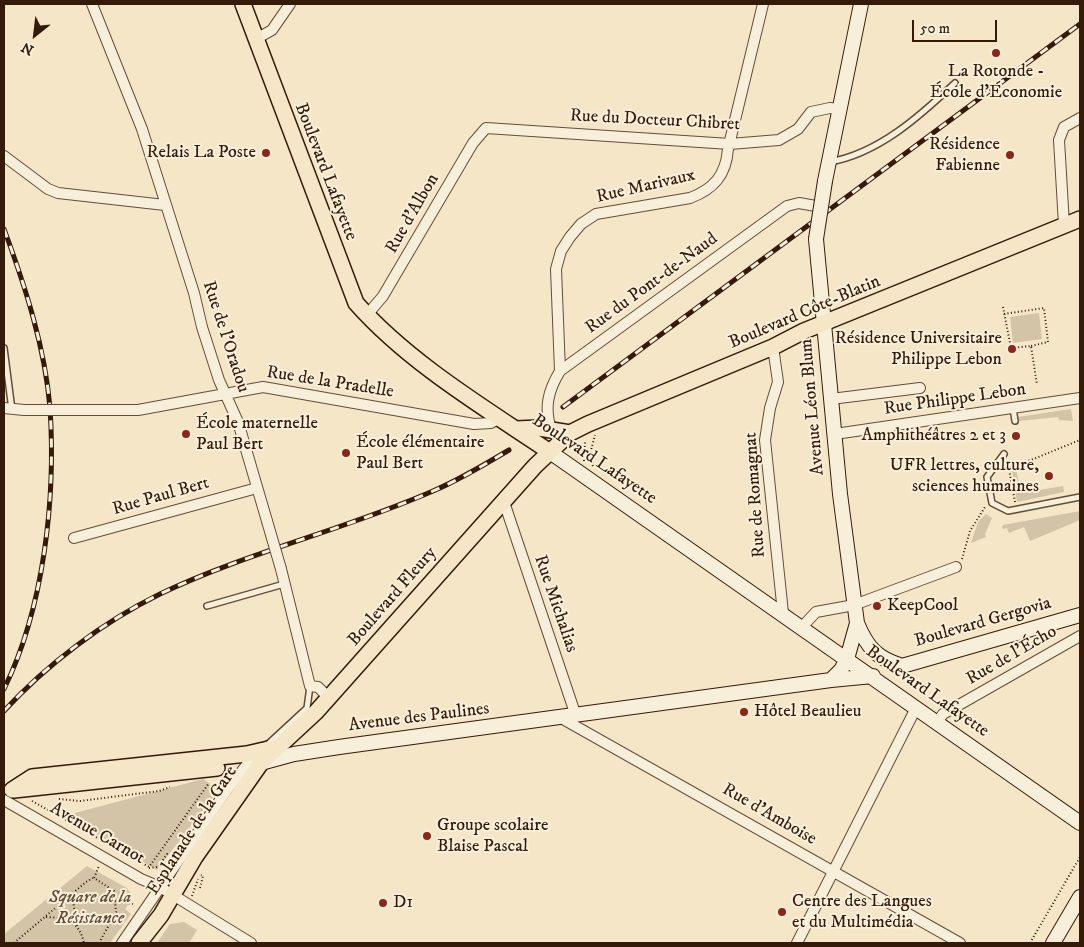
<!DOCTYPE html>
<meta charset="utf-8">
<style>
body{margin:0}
#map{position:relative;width:1084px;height:947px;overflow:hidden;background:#f4e6c7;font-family:"IM FELL DW Pica",serif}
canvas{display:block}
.frame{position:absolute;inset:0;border:5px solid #341a09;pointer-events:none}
.north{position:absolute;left:10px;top:10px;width:50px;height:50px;-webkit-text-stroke:4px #f8efdb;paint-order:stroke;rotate:209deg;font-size:14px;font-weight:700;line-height:20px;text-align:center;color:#341a09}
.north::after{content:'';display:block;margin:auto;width:18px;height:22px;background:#341a09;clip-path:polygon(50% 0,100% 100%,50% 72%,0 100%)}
.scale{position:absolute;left:912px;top:20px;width:85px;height:22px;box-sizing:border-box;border:2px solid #341a09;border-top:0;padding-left:6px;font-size:15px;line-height:18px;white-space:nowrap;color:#341a09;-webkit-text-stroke:4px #f8efdb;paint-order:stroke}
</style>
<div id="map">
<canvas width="1084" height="947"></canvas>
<div class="frame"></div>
<div class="north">N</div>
<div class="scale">50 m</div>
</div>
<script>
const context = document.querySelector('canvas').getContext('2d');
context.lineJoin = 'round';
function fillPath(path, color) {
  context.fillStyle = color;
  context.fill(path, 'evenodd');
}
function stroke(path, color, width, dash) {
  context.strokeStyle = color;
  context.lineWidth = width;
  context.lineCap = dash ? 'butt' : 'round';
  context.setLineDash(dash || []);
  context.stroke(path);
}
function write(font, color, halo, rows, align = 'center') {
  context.font = font + ' "IM FELL DW Pica",serif';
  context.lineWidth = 4;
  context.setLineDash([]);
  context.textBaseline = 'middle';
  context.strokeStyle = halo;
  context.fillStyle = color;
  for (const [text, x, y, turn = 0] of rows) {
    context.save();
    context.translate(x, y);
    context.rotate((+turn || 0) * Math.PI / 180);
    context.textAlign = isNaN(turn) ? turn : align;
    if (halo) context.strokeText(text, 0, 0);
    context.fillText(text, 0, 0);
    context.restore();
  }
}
fillPath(new Path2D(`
 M1039,313L1042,339L1013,343L1010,317Z
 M1071,409L1073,421L1059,420L1058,417L1019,421L1018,417Z
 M1016,469L1021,493L1063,486L1064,492L1017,502L1012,470Z
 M1080,511V520L1030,541L1024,527L1009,533L1007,528L1003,529L1002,527L1003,525Z
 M986,514L992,518L985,534L986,537L971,543L978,522Z
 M203,779L218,790L157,870L69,818L75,813Z
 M87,866L127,888L131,894L130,902L125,909L131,914L110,943H4V934Z
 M184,922L197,930L189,943H157L170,924Z`), '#d3c3a7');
const service = new Path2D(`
 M829,162C878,154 920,116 955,83
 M4,348L12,410
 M1013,408L1015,421
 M1004,454L987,477L992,503L1008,511L1080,497
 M207,606L284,584
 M268,744L307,708L310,686`);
const minor = new Path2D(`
 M92,4L142,129L194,293L202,327L219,380L238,422L267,521
 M256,39L272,30L290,4
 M4,156L48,189L58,193L165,205
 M1064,225L1059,140L1064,127L1080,118
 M367,315L383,296L473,143L486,128L730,144L779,140L798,129L811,112L830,108L840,109
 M773,347L778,382L770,408L765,440L783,613
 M560,371L556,269L561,251L570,237L581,224L596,214L690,198C714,189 726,175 728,149L763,4
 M831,399L920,388
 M4,408L24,410
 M71,410H138L263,387L474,424L491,423L500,418
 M551,430C544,407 548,391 560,371L787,206L799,203L821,207
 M835,434L1080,398
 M504,502L576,716
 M74,538L257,488
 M281,569L310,686L318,687L329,698
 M802,627L816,612L854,605L956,567
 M561,718L960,943
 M937,722L943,714L1080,636
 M4,800L141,879L160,887L251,943
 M122,943L227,790L249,762L260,752
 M797,943L916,708`);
const secondary = new Path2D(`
 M825,181L861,4
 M816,239L840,494L857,623L847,659L841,670L831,680
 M550,452L1080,823
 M857,623C867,647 876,658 902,666L1080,615
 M261,763L294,754L339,747L831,680L873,676
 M1053,943L1080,897`);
const primary = new Path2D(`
 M243,4L356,303C409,363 485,408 550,452
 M516,429L539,428L570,433
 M12,790L32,777L247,754L277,747
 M14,790L217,768
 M139,943L161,915L195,857L261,763L316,712L535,466L570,433L588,424L773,347L804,331L1080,219`);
stroke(service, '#644d38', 8);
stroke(minor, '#644d38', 12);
stroke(secondary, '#341a09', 16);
stroke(primary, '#341a09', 18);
stroke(new Path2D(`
 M1003,307L1011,348L1031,346L1037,385
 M1004,314L1044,308L1048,342L1031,346
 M584,461L585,441
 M593,466L590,454L595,435
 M1015,502L1008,464L1031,460L1080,440
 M962,559L970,531L985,507
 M59,799L80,801L159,791L170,787
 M32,801L149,867L209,783
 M149,868L158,867L167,854L170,855
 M200,888L203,876L201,875
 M72,894L77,926
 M192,896L198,879
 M115,901L133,904
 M46,917C66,918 79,921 84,943
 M14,943L86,882L93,878
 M99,943L116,912L114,891L94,878L99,866
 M1030,943L1080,857`), '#341a09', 2, [1, 2.5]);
stroke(service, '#f8efdb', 5);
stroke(minor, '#f8efdb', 10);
stroke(secondary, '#f8efdb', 14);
stroke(primary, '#f4e6c7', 15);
const rail = new Path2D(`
 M4,229C25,286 45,347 50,408C56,498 44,608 4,689
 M563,407L1080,24
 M4,711C47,664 103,622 160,594C248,552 344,530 433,491C459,480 484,465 509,450`);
stroke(rail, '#341a09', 5);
stroke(rail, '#f8efdb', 3, [9]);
const minorBridge = new Path2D(`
 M24,410H71
 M267,521L281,569`);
const secondaryBridge = new Path2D(`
 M816,239L825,181`);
stroke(minorBridge, '#644d38', 12, []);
stroke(secondaryBridge, '#341a09', 16, []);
stroke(minorBridge, '#f8efdb', 10);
stroke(secondaryBridge, '#f8efdb', 14);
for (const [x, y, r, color] of [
 [996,53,5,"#8f2418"],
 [266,153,5,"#8f2418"],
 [1010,155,5,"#8f2418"],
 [1012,349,5,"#8f2418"],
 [186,434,5,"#8f2418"],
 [1016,436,5,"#8f2418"],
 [346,453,5,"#8f2418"],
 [1049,476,5,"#8f2418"],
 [877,606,5,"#8f2418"],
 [744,712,5,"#8f2418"],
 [427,836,5,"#8f2418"],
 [383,903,5,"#8f2418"],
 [782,912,5,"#8f2418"]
]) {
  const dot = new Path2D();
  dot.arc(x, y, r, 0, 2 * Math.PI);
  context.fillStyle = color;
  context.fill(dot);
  stroke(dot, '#f8efdb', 2);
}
write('18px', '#341a09', '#f8efdb', [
 ["La Rotonde -",996,72,"center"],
 ["École d'Économie",996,93,"center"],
 ["Résidence",1000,145,"right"],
 ["Fabienne",1000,166,"right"],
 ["Relais La Poste",256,153,"right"],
 ["Résidence Universitaire",1002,339,"right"],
 ["Philippe Lebon",1002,360,"right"],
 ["École maternelle",196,424],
 ["Paul Bert",196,445],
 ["Amphithéâtres 2 et 3",1006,436,"right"],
 ["École élémentaire",356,443],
 ["Paul Bert",356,464],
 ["UFR lettres, culture,",1039,466,"right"],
 ["sciences humaines",1039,487,"right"],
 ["KeepCool",887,606],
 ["Hôtel Beaulieu",754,712],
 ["Groupe scolaire",437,826],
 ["Blaise Pascal",437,847],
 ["Centre des Langues",792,902],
 ["et du Multimédia",792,923],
 ["D1",393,903]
], 'left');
write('18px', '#341a09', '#f8efdb', [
 ["Rue du Docteur Chibret",655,121,3],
 ["Boulevard Lafayette",325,172,69],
 ["Rue Marivaux",646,187,-13],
 ["Rue d'Albon",413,214,-60],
 ["Rue du Pont-de-Naud",652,284,-36],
 ["Boulevard Côte-Blatin",805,313,-23],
 ["Rue de l'Oradou",225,337,72],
 ["Rue de la Pradelle",330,383,9],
 ["Rue Philippe Lebon",955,400,-8],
 ["Avenue Léon Blum",813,407,-95],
 ["Boulevard Lafayette",594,460,34],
 ["Rue de Romagnat",756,495,-94],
 ["Rue Paul Bert",161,497,-16],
 ["Boulevard Fleury",393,597,-49],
 ["Rue Michalias",555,604,71],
 ["Boulevard Gergovia",983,623,-16],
 ["Rue de l'Écho",1012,656,-30],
 ["Boulevard Lafayette",927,692,35],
 ["Avenue des Paulines",419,718,-7],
 ["Rue d'Amboise",769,815,30],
 ["Esplanade de la Gare",193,831,-57],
 ["Avenue Carnot",97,834,30]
]);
write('italic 18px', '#644d38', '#f8efdb', [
 ["Square de la",90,898],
 ["Résistance",90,919]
]);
</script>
